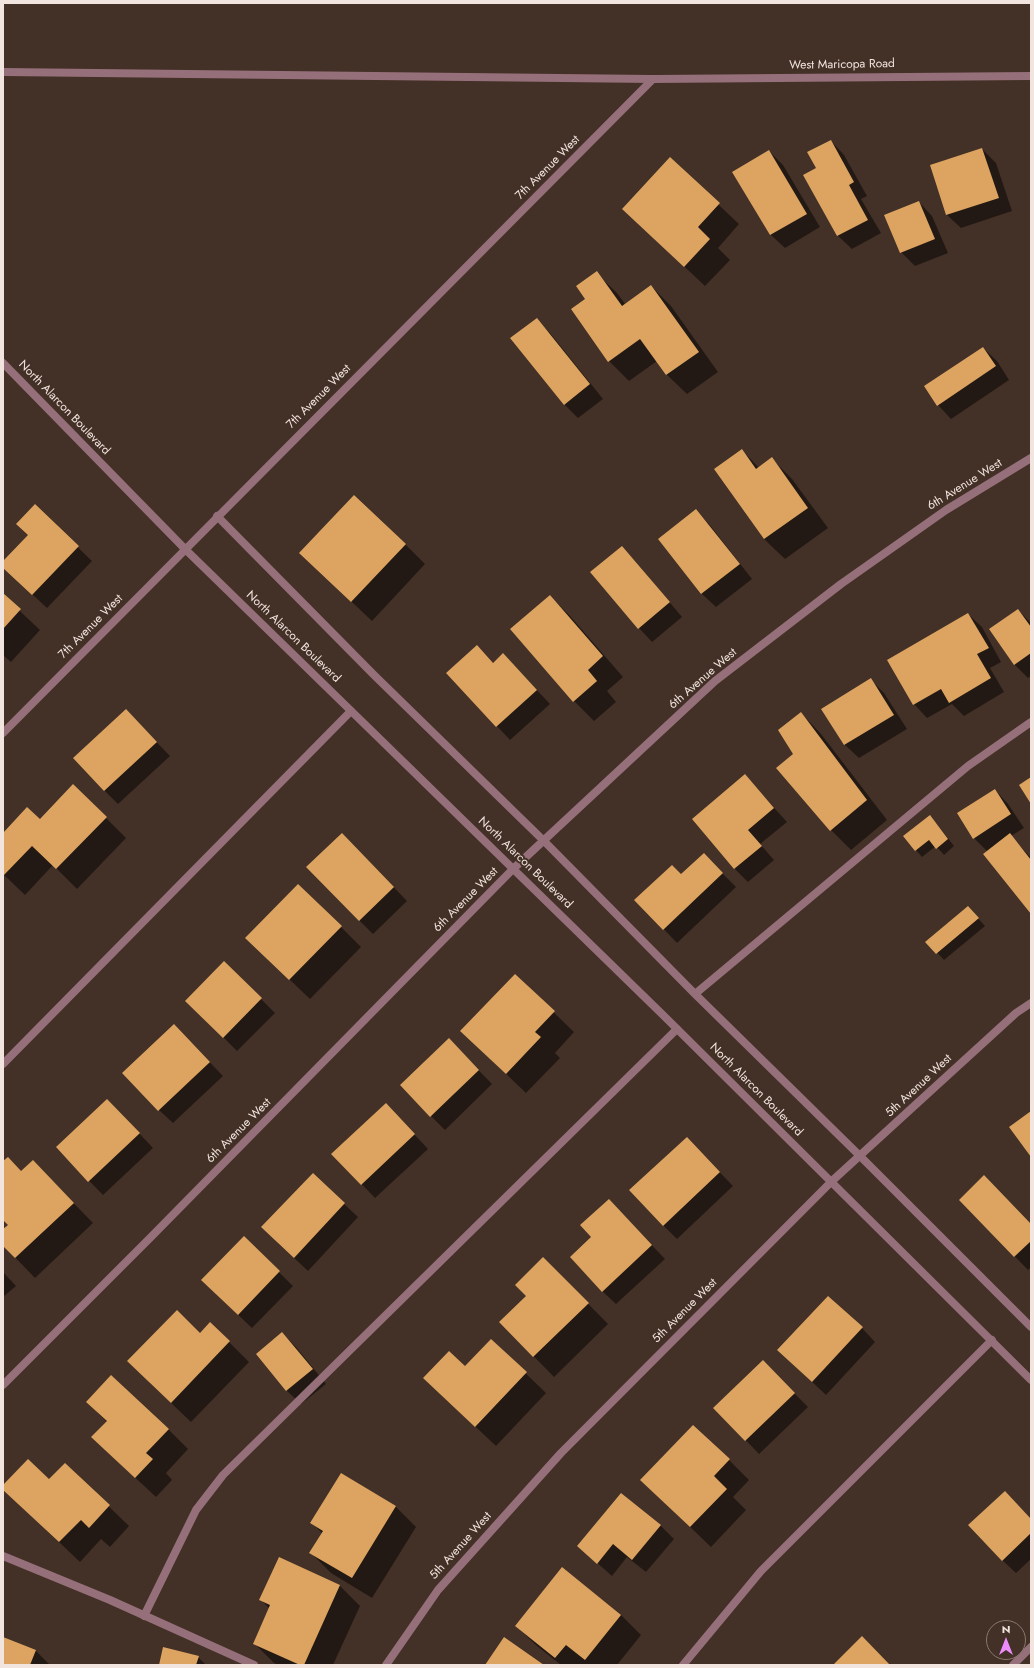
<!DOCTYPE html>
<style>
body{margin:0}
#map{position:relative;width:1034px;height:1668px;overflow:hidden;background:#433026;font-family:Jost,sans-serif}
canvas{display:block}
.frame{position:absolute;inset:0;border:4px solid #f2e5df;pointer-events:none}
.north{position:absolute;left:986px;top:1620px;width:40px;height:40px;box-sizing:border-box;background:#433026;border:1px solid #897870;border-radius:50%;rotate:0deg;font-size:11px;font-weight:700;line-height:16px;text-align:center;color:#f2e5df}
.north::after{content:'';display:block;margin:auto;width:14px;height:18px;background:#ec8cfb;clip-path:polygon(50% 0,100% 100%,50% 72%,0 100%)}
</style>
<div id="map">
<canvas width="1034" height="1668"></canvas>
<div class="frame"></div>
<div class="north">N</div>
</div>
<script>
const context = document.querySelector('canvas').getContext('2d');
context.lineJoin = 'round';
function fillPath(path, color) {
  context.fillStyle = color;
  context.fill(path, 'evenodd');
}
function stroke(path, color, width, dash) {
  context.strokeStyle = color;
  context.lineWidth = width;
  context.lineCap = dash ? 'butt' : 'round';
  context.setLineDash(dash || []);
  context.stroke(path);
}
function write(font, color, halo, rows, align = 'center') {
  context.font = font + ' Jost,sans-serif';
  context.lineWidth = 4;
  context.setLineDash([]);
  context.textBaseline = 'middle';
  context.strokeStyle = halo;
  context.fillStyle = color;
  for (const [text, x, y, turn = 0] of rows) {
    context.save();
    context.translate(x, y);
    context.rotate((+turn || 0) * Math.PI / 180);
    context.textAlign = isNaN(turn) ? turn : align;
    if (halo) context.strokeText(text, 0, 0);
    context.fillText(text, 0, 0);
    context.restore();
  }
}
fillPath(new Path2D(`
 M831,141L844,155L867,196L861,199L881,233L852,249L838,236L805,176L817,168Z
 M982,149L996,163L1012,211L961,228L947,215Z
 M769,151L783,165L820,227L785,248L771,235L734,172Z
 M670,159L739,224L718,248L730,260L705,286L623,209Z
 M919,202L932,216L948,253L915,266L901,252Z
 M596,273L617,293L625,304L651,286L671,306L718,372L687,394L666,374L657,361L629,381L609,361Z
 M537,320L550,333L603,399L578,418L565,405L512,339Z
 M983,348L997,361L1009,380L951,419L938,405Z
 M742,450L759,468L772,459L792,479L828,528L785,559L764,539Z
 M35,506L92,561L47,608L3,567V562L29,535Z
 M696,511L709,524L752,579L716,607L702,594L659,539Z
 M405,544L425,564L372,621L300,553Z
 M622,547L635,561L682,617L652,642L639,628Z
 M3,595L40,630L11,662L3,655Z
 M550,596L570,616L623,677L607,691L616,702L594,721L574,701Z
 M1018,610L1031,623V676L1028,678L1014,664Z
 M968,614L982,627L1001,662L990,668L1004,692L964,716L952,704L927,718L914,704Z
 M503,654L550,704L510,740L447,673L493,663Z
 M871,680L884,693L907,729L859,758L845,745L823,709Z
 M801,713L821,734L887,820L851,850L831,830Z
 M139,724L170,756L118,804L104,790Z
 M745,776L787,822L760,844L774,860L748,882L735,869L693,819Z
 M995,790L1008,804L1024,828L1011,836L1031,858V913L988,852L974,838Z
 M27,809L40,820L106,818L126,838L77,889L53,865L25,895L3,874V834Z
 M936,823L954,846L944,855L936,846L922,857L916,850Z
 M356,848L407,901L373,934L359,920Z
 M717,868L736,887L677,943L636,900L681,876Z
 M974,914L985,926L944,960L927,942Z
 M341,927L361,947L310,999L267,958Z
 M224,962L275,1013L237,1051L187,1001Z
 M515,975L574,1032L555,1053L560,1058L526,1093L482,1051Z
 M187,1039L223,1076L173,1123L159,1110Z
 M449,1040L492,1084L445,1130L431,1116Z
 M121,1114L153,1148L103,1195L57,1148Z
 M399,1118L428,1149L375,1198L333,1154Z
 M700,1152L733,1186L677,1239L663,1225Z
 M3,1162L22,1172L53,1182L93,1223L35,1278L3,1245V1231L9,1225L3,1218Z
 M313,1175L358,1217L308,1271L276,1241Z
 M960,1200L1031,1225V1267L1028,1270Z
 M622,1214L665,1259L616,1304L602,1291Z
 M244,1238L293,1286L252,1328L216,1294Z
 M543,1258L608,1324L554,1377L500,1322L527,1296Z
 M3,1272L16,1286L3,1297Z
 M862,1328L875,1342L826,1395L778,1350Z
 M282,1333L296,1347L326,1384L301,1404L287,1391L257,1354Z
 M200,1334L229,1342L249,1362L191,1422L148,1381Z
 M491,1340L546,1393L496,1446L445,1398L465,1367Z
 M763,1362L808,1407L759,1454L715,1408Z
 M87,1402L168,1429L188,1449L166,1473L172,1480L156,1497L113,1457L107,1422Z
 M729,1460L749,1480L733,1497L746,1510L711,1547L662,1500Z
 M65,1464L129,1526L110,1547L101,1539L80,1562L3,1489V1487L49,1481Z
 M342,1474L396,1507L416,1527L372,1598L331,1573L311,1553L322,1533L312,1523Z
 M1031,1519V1559L1016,1573L1002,1560Z
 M660,1525L674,1539L646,1572L627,1557L612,1576L578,1546Z
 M279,1558L340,1586L360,1606L333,1665H278L274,1663L254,1643L270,1609L261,1600Z
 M621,1615L641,1635L617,1665H561L537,1646L516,1626Z
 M3,1638L36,1651L50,1665H3Z
 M198,1657L206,1665H160Z`), '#0007');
fillPath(new Path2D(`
 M831,140L854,182L849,185L868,220L837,236L803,175L816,168L807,152Z
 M982,148L999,198L946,215L930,165Z
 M769,150L807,214L770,235L732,172Z
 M670,157L720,203L698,227L710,239L684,267L622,209Z
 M919,201L935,239L900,253L884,215Z
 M597,271L622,306L651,285L699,352L666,375L640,339L608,362L571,309L585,299L576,286Z
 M537,318L590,384L564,405L510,338Z
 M983,347L996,366L937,406L924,386Z
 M742,449L756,469L772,457L808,508L764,539L714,469Z
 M354,495L406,544L351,602L299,553Z
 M35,504L79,546L32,595L3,568V561L28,535L16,524Z
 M696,509L740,564L701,594L658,539Z
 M622,546L670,602L638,629L590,572Z
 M3,593L21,609L3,629Z
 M550,595L603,656L588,670L597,681L573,702L510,629Z
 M1018,609L1031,627V653L1014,665L989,629Z
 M968,613L989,648L977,654L991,678L949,703L941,689L913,705L887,660Z
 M477,645L493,663L503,653L537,690L496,727L446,673Z
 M871,678L894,715L844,745L821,709Z
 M126,709L157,742L104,791L73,758Z
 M801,712L867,800L830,831L776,768L793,754L778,730Z
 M745,774L774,808L748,830L762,846L734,869L692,819Z
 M1031,777V804L1019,785Z
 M73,784L107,817L56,869L32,846L4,875L3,833L27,807L40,819Z
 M995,789L1011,814L973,839L957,813Z
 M930,815L948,839L936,849L929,840L915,851L903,836Z
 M342,833L394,887L359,921L306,867Z
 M1010,833L1031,860V914L983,854Z
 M704,853L723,873L663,930L634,900L672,865L681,874Z
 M298,884L342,926L289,980L245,938Z
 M968,906L979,918L936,954L925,942Z
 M224,961L262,998L223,1038L185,1001Z
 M515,974L555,1011L535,1032L541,1037L506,1074L460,1031Z
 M174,1024L210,1062L158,1111L122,1073Z
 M449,1038L479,1070L430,1117L400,1085Z
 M107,1099L140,1133L88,1182L56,1147Z
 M386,1103L415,1134L361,1185L331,1154Z
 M1031,1111V1157L1009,1127Z
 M687,1137L720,1172L663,1226L629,1190Z
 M8,1157L21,1171L33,1160L74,1203L15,1258L3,1246V1229L8,1225L3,1220V1161Z
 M313,1173L345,1203L294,1258L261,1227Z
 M984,1175L1031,1224V1241L1014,1257L959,1200Z
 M609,1199L652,1245L602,1292L570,1257L591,1237L580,1225Z
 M244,1236L280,1271L238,1315L201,1280Z
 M543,1257L589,1303L533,1357L499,1322L526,1296L515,1285Z
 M828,1296L863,1327L812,1382L777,1350Z
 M177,1310L200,1333L210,1322L230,1341L171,1403L127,1361Z
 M282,1332L313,1369L286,1391L256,1354Z
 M491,1339L527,1372L475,1427L423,1378L449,1351L465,1366Z
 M763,1360L795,1393L745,1441L713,1408Z
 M111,1375L169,1429L146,1453L153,1459L135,1478L91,1437L107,1421L86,1402Z
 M693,1425L730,1459L714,1476L727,1489L690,1527L640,1480Z
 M28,1459L49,1479L65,1463L110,1505L89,1528L81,1520L59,1542L3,1490V1485Z
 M341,1473L396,1506L352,1578L309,1553L323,1531L310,1523Z
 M1005,1491L1031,1519V1533L1002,1561L968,1525Z
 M621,1493L661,1525L632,1560L613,1544L597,1564L577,1546Z
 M279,1557L340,1585L304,1665H300L253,1644L270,1605L259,1600Z
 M562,1567L621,1615L585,1660L566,1645L555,1658L515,1626Z
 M862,1636L890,1665H833Z
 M3,1637L36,1650L30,1665H3Z
 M504,1637L544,1665H485Z
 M163,1647L199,1656L196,1665H159Z`), '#dca460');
stroke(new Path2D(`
 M3,72L653,79
 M217,516L374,675L544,841L695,994L860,1156L1031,1327
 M695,994L968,766L1031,722
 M3,1064L351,711
 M3,1556L110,1600L254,1665
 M144,1616L196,1510L223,1475L677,1029
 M683,1665L761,1571L992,1340`), '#956f79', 8);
stroke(new Path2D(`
 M3,363L185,549L663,1015L1031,1380
 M3,733L653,79L1031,76
 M3,1385L150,1238L513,869L715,681L841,584L946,510L1031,458
 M386,1665L438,1590L561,1453L832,1181L1016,1013L1031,1003
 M1013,1665L1031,1647`), '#956f79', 8);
write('12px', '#f2e5df', '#433026', [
 ["West Maricopa Road",842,65,-1],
 ["7th Avenue West",548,168,-45],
 ["7th Avenue West",319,397,-45],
 ["North Alarcon Boulevard",64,408,46],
 ["6th Avenue West",965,485,-32],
 ["7th Avenue West",91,627,-45],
 ["North Alarcon Boulevard",293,637,44],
 ["6th Avenue West",703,679,-41],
 ["North Alarcon Boulevard",525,863,44],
 ["6th Avenue West",466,900,-45],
 ["5th Avenue West",919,1086,-43],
 ["North Alarcon Boulevard",756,1090,45],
 ["6th Avenue West",239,1131,-45],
 ["5th Avenue West",685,1311,-45],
 ["5th Avenue West",461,1546,-48]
]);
</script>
